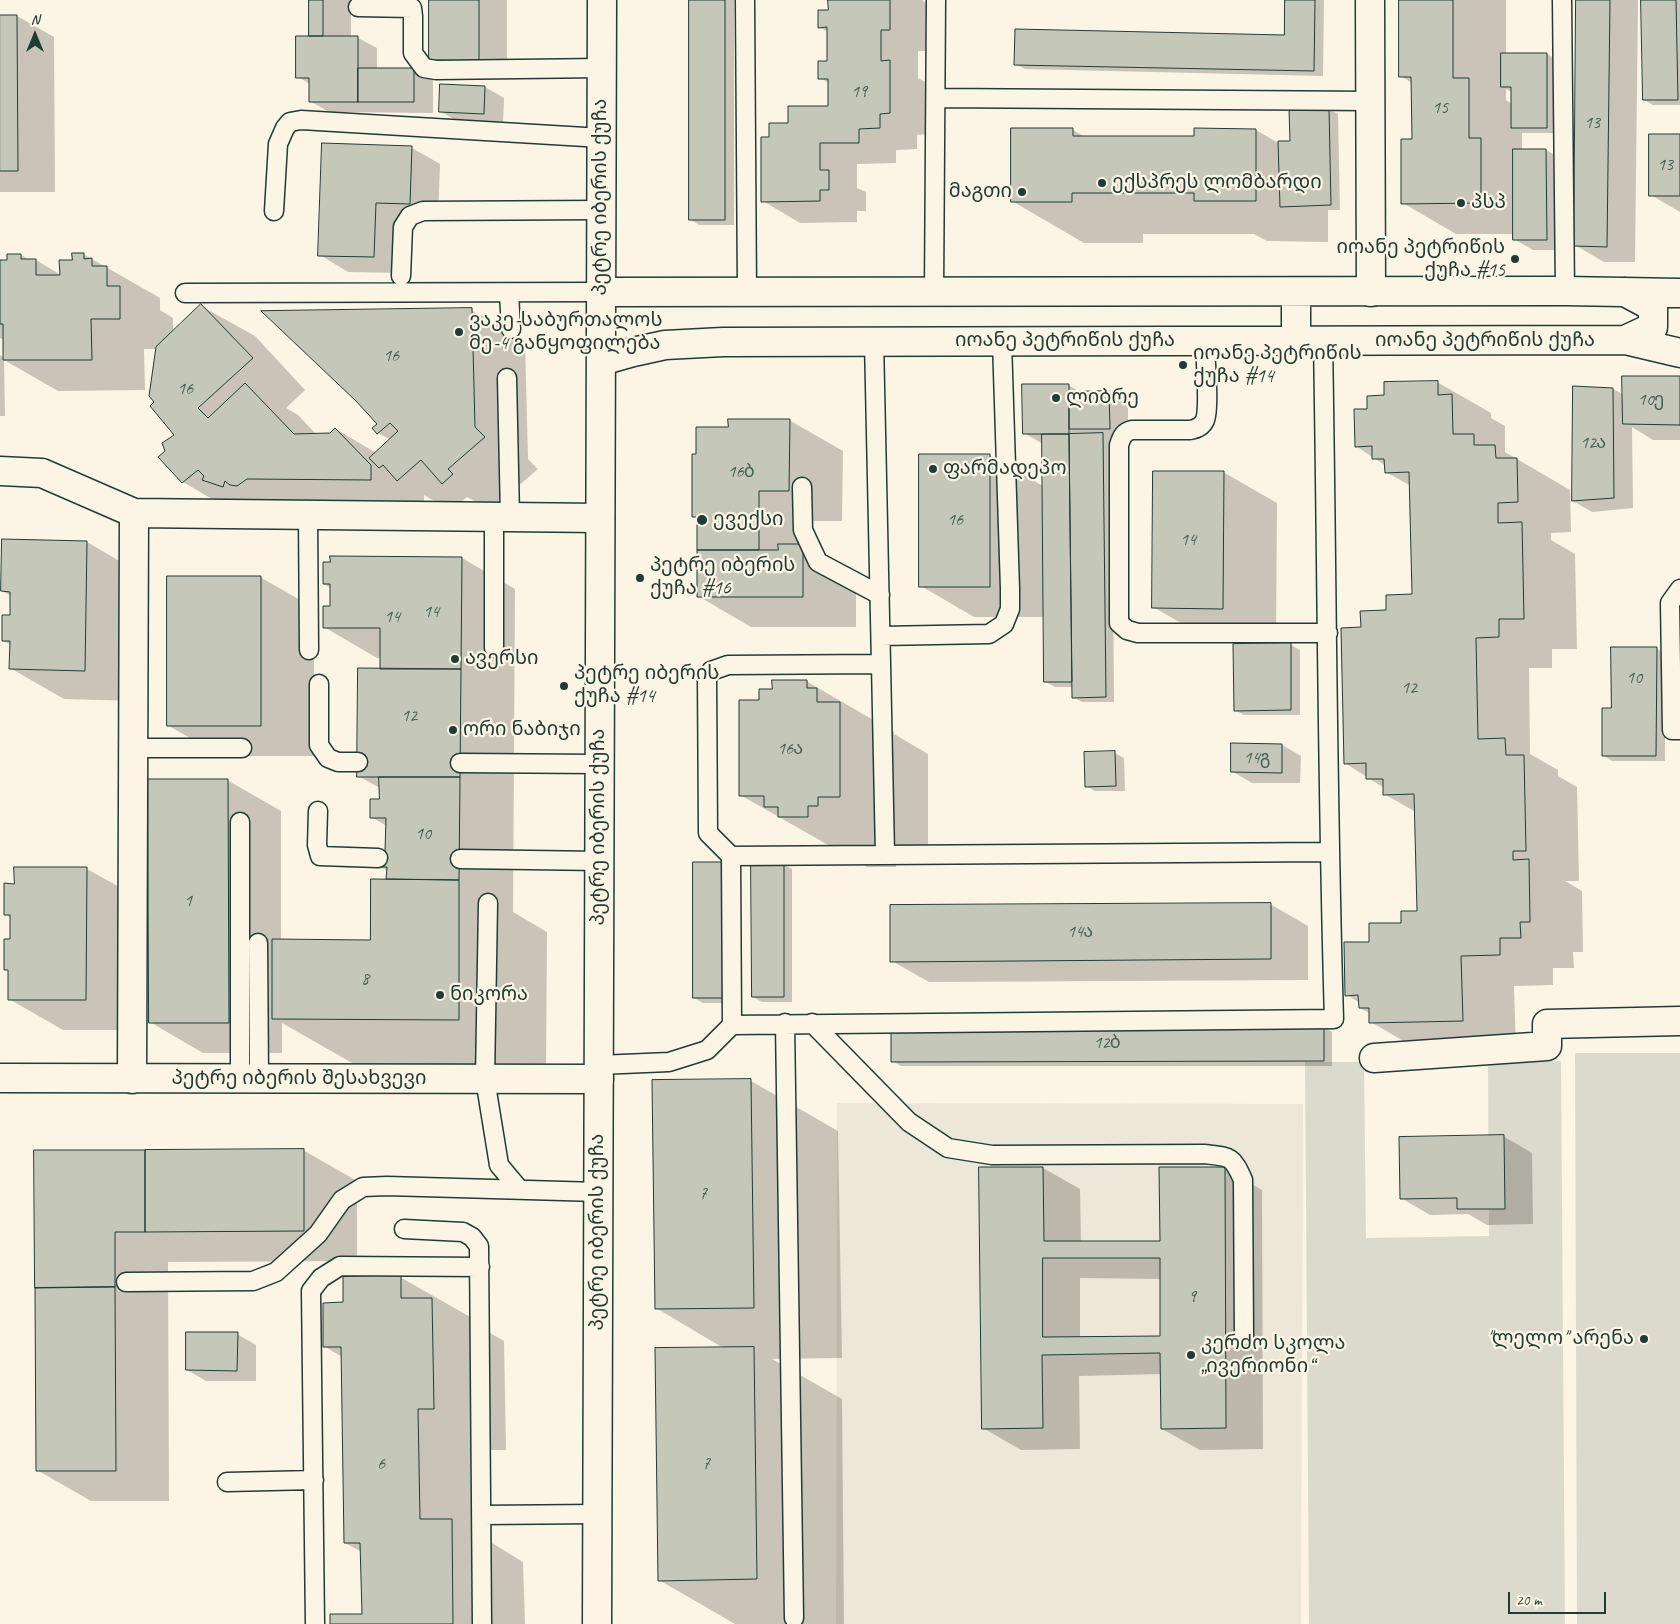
<!DOCTYPE html>
<meta charset="utf-8">
<style>
body{margin:0}
#map{position:relative;width:1680px;height:1624px;overflow:hidden;background:#fcf5e5;font-family:Caveat,sans-serif}
canvas{display:block}
.north{position:absolute;left:10px;top:10px;width:50px;height:50px;-webkit-text-stroke:4px #fcf5e5;paint-order:stroke;rotate:0deg;font-size:14px;font-weight:700;line-height:20px;text-align:center;color:#1f3d34}
.north::after{content:'';display:block;margin:auto;width:18px;height:22px;background:#1f3d34;clip-path:polygon(50% 0,100% 100%,50% 72%,0 100%)}
.scale{position:absolute;left:1508px;top:1592px;width:98px;height:22px;box-sizing:border-box;border:2px solid #1f3d34;border-top:0;padding-left:6px;font-size:15px;line-height:18px;white-space:nowrap;color:#1f3d34;-webkit-text-stroke:4px #fcf5e5;paint-order:stroke}
</style>
<div id="map">
<canvas width="1680" height="1624"></canvas>
<div class="north">N</div>
<div class="scale">20 m</div>
</div>
<script>
const context = document.querySelector('canvas').getContext('2d');
context.lineJoin = 'round';
function fillPath(path, color) {
  context.fillStyle = color;
  context.fill(path, 'evenodd');
}
function stroke(path, color, width, dash) {
  context.strokeStyle = color;
  context.lineWidth = width;
  context.lineCap = dash ? 'butt' : 'round';
  context.setLineDash(dash || []);
  context.stroke(path);
}
function write(font, color, halo, rows, align = 'center') {
  context.font = font + ' Caveat,"Noto Sans Georgian",sans-serif';
  context.lineWidth = 4.5;
  context.setLineDash([]);
  context.textBaseline = 'middle';
  context.strokeStyle = halo;
  context.fillStyle = color;
  for (const [text, x, y, turn = 0] of rows) {
    context.save();
    context.translate(x, y);
    context.rotate((+turn || 0) * Math.PI / 180);
    context.textAlign = isNaN(turn) ? turn : align;
    if (halo) context.strokeText(text, 0, 0);
    context.fillText(text, 0, 0);
    context.restore();
  }
}
fillPath(new Path2D(`
 M837,1103L1303,1104L1301,1624H836Z`), '#ece7d8');
fillPath(new Path2D(`
 M1575,1053H1680V1624H1577Z
 M1561,1061L1565,1624H1309L1305,1062H1364L1366,1238L1489,1236L1488,1062Z`), '#dcdacc');
fillPath(new Path2D(`
 M311,0H351V38H358L377,48V69H414L433,80V113L329,112L310,101V84L298,77L314,37Z
 M431,0H507V76H459L430,59Z
 M690,0H734V225H699L690,219Z
 M825,0H922L926,3L927,51H918V78L927,83V134L917,135V149L896,150V163L857,164V188L866,192V211H857V222L800,223L763,201L770,138L790,124L829,108V83L820,78L829,62L828,32L819,27L829,12V1Z
 M1286,0H1324L1323,76L1025,69L1016,64L1285,37Z
 M1400,0H1506V54H1547L1556,59V133H1522V150H1546L1565,161V250H1533L1514,239V234H1456L1403,203L1413,140L1412,83L1401,76ZM1506,89L1512,92V104L1506,100Z
 M1578,0H1638L1635,262H1604L1575,245Z
 M1642,0H1680V105H1653L1644,100Z
 M0,16H17L54,37L55,192H0Z
 M485,87L504,98L503,124L459,122L440,111Z
 M1328,109L1338,114L1340,210H1328V242L1267,241L1254,234H1143V243H1084L1012,201L1073,130L1085,137H1195L1256,130L1280,144L1291,142Z
 M1680,136V212L1651,195Z
 M412,148L440,164L438,219L404,218L402,273L348,272L320,255Z
 M83,254L160,298V310L173,318V332L201,306L255,336L305,390L286,408L298,415L317,435L331,434L336,429L376,453L391,440L378,433L471,310L525,341L528,459L538,469L501,501L505,506L496,513L467,497L451,511L424,495V510L236,513L183,482L167,451L176,435L156,402L157,349H144L145,390L58,391L4,360L5,416H0V355L4,358V340L0,338V261H8L21,255L30,260H36L61,275L74,261Z
 M1680,378V440H1653L1632,427L1633,508L1592,512L1573,501L1613,389L1624,395Z
 M1437,382L1491,413V418L1505,426V452L1570,490L1571,532L1551,533V540L1575,554L1577,649H1552V668H1529L1530,754L1558,770V776L1577,787L1579,881H1565L1582,891L1583,952H1573L1574,968H1553V985L1514,986L1516,1051L1424,1053L1371,1022V1014L1360,1008V1003L1347,995L1370,943L1418,912L1416,812L1384,794V788L1345,763L1362,628L1413,595L1411,486L1386,472V466L1356,446L1368,411L1385,396Z
 M1068,385L1082,393H1109L1128,404V439H1112L1114,702H1082L1073,697V687H1055L1046,682L1045,617H974L921,586L989,455L1043,486V444L1024,433Z
 M789,420L843,451L842,521H812V550L856,576V627H751L698,596V519L693,516L698,455L729,428Z
 M1223,472L1277,503L1276,639L1207,638L1153,607Z
 M87,542L140,573L138,701L64,699L10,668L11,645L3,641L11,616V596L2,591Z
 M462,558L515,589L513,912L547,932L546,1070L361,1068L282,1023V1053H203L150,1022L227,780L281,811V940L371,941L391,880L388,878V871L380,866L386,852L387,826L371,817L380,800V788L358,776L381,670V658H377L324,627L331,607V588L324,584Z
 M260,577L314,608V756H222L169,726Z
 M1291,645L1300,650V715H1244L1235,710Z
 M1656,648L1665,654V761H1612L1603,755L1612,710Z
 M806,681L894,732V734L928,754V847L896,855V867H867L740,795L760,702L773,690Z
 M1282,745L1301,756L1300,783H1252L1233,772Z
 M1115,753L1124,758L1125,791H1095L1086,786Z
 M694,863L731,1003H703L694,998Z
 M783,864L792,869V1002H762L753,997Z
 M15,868L87,869L141,899L139,1030H63L9,999L10,971L6,969L11,941V918L5,914L15,885Z
 M1270,904L1308,926V980L929,982L892,961Z
 M1323,1026L1332,1032V1066H901L892,1061Z
 M751,1081L838,1131L842,1358L772,1359L842,1399L844,1624H735L659,1580L725,1349L656,1308Z
 M1503,1136L1532,1153L1533,1224L1487,1225L1468,1214L1430,1215L1401,1198Z
 M303,1150L357,1181V1261L168,1262L169,1501H91L37,1470L35,1152Z
 M1043,1168L1080,1189L1081,1242H1161L1224,1168L1262,1190L1263,1449L1200,1450L1162,1429V1374L1079,1376L1080,1449L1021,1450L983,1428ZM1080,1278L1161,1279V1337L1080,1338Z
 M400,1277L472,1318V1323L504,1341L506,1450H490L492,1543L523,1562L525,1624H331L363,1615L362,1552L345,1543L342,1357L324,1346L344,1303Z
 M237,1334L256,1345V1381H206L187,1370Z`), '#0003');
const building = new Path2D(`
 M309,0H323V36H309Z
 M429,0H479V61L429,60Z
 M689,0H725V220H689Z
 M828,0H890V30H881V61L890,60V113L880,114V128L859,129V143H820V170H829V190H820V201L761,202V137H769V123H788V106H828V79H818V61H827V27L818,28V10H828Z
 M1285,0H1315L1314,71L1014,65L1015,29L1284,35Z
 M1399,0H1453V78H1469V138H1481V203L1401,204V139H1412L1411,77H1399Z
 M1576,0H1610L1607,247L1574,246Z
 M1641,0H1676L1678,100H1643Z
 M0,15H17L18,171H0Z
 M296,36H358V102H309V78H296Z
 M1501,53H1547V128H1511V87H1501Z
 M358,68H414V102H358Z
 M440,84L485,86L484,114L439,112Z
 M1329,108L1331,205L1280,207L1278,141H1290L1289,109Z
 M1011,128H1073V136H1194V128L1256,129V201H1194V193H1072V202H1011Z
 M1649,134H1680V196H1649Z
 M322,143L412,146L410,204L376,203L374,257L318,256Z
 M1513,149H1546L1547,240H1513Z
 M72,253H84V259L92,258V266H107V286H120V319H91L92,360H3V324H0V260H7V254H21V259H36V275H60L59,260H72Z
 M201,304L253,358L198,408L208,418L245,383L294,434L330,433L335,428L371,465V480L247,479L237,486L230,485L225,481L223,487L202,480L204,476L198,470L182,483L158,457L165,451L162,443L174,435L150,406L154,402L149,396L156,347Z
 M472,308L475,427L485,437L448,469L453,474L442,484L421,460L397,481L383,465L379,468L369,458L398,431L390,423L377,434L372,428L377,424L356,401L261,311Z
 M1622,376H1680V425L1623,424Z
 M1438,381V395L1452,394L1453,434H1474V445H1495L1496,458H1517L1518,502L1498,503V523L1522,522L1524,619H1499V637L1476,638L1478,739L1505,738L1506,755H1524L1526,851H1513V860L1529,859L1530,922H1520L1521,938H1500V955L1461,956L1463,1021L1369,1023V1008H1359L1358,995L1345,996L1344,942H1369V923H1401V911H1417L1414,794L1383,795V779H1366V763L1344,764L1341,628L1361,627L1360,611L1386,610V595L1412,594L1409,472L1385,473L1384,459H1372V446L1355,447L1354,409H1367V396L1384,395V382Z
 M1022,384H1069V434H1023Z
 M1573,386L1613,388L1614,498L1572,501Z
 M1109,391L1110,429H1069V392Z
 M728,419H790L789,491H759V550H697V517H692V454H696V427H728Z
 M1103,433L1106,697L1072,698L1069,434Z
 M1042,434H1069L1072,682H1044Z
 M919,454H990V587H919Z
 M1153,471H1224L1223,609L1152,608Z
 M2,539L87,541L85,671L9,669L10,641H2V615H10V592L1,591Z
 M778,544H803V597H697V550H778Z
 M330,556L462,557L461,669H380V628H323V606H330V584H323V562H330Z
 M167,576H261V726H167Z
 M1291,643V710L1234,711L1233,644Z
 M1611,647H1657L1656,756H1602V708H1611Z
 M358,668L461,669L460,777H357Z
 M772,680H807V688H817V702H840V797H818V806H808V817H778V807H764V796H739V700H759V689H772Z
 M1231,743L1282,744V773L1231,772Z
 M1115,751L1116,786L1085,787L1084,752Z
 M379,777H460L459,880L386,879L387,867H378V851H385L386,818H370V799H379Z
 M148,779H228L229,1023H149Z
 M693,862H723V998H693Z
 M751,862H784V997H752Z
 M14,867H87L86,1000H8V970H4V939H10V915H4V883L14,884Z
 M371,879L459,880V1020L272,1019V939L370,940Z
 M1271,903V959L890,962V905Z
 M1324,1025V1061L891,1062V1026Z
 M751,1079L754,1308L655,1309L652,1080Z
 M1504,1135L1505,1209H1457V1198L1400,1199L1399,1137Z
 M304,1149V1231L145,1232V1150Z
 M34,1150H145V1232H115V1287L35,1288Z
 M979,1167H1043L1044,1241H1160L1159,1167H1225L1226,1428L1161,1429L1160,1353L1042,1355L1043,1428L982,1429ZM1043,1258H1160V1336L1043,1337Z
 M401,1275V1298H432L434,1409H418L420,1519H452L453,1624H330V1614H362L360,1543H344L341,1347H323V1303L343,1302V1277Z
 M115,1287L116,1471H36L35,1288Z
 M186,1332H238L237,1371L186,1370Z
 M754,1347L757,1579L658,1581L655,1348Z`);
fillPath(building, '#c5c7b9');
stroke(building, '#1f3d34', 1);
const lane = new Path2D(`
 M745,0L747,292
 M1562,0L1565,291
 M358,7L412,8L413,16V53L424,68L436,70L602,68
 M936,98L1372,101
 M274,211L278,144L285,128L290,122L301,120L602,138
 M401,276L403,227L410,216L423,211L601,210
 M934,292L936,0
 M185,293L601,292
 M509,293L511,329
 M1205,341C1205,358 1210,406 1205,420C1202,427 1196,429 1190,430H1132C1124,432 1122,436 1119,445V623L1127,630L1138,633H1328
 M507,378L510,517
 M802,487L803,530L818,562L880,595
 M308,515L309,650
 M494,517V648
 M1680,589L1670,603L1672,730H1680
 M881,636L989,634L1004,624L1010,609V589L1002,342
 M881,664L885,855
 M319,684V745L328,758L338,762H358
 M132,748H242
 M460,763L599,764
 M318,811L317,845L320,856L378,858
 M731,856L1329,852
 M460,859L599,861
 M488,903L485,1079L499,1165L519,1189
 M258,943L259,1078
 M785,1023L794,1618
 M812,1023L909,1122L948,1148L992,1155L1204,1154C1230,1157 1232,1155 1243,1180L1244,1336
 M732,1025L731,856L708,833L707,677L711,671L728,665L881,664L874,340
 M599,1065L669,1062L707,1050L732,1025L1334,1019C1327,793 1327,567 1323,341
 M240,1078V822
 M404,1229L463,1232L472,1237L479,1246L482,1624
 M126,1282L253,1281L276,1272L318,1234L342,1200L363,1187L387,1186L598,1192
 M227,1482L314,1480
 M482,1515L597,1514
 M315,1624L311,1291L321,1278L340,1266L480,1267`);
const street = new Path2D(`
 M1370,0L1371,292
 M0,471L42,473L134,513L600,518
 M1374,1058L1547,1046V1024L1680,1021
 M0,1078L599,1079
 M132,1079L134,513`);
const secondary = new Path2D(`
 M601,292L1565,291L1680,293
 M1296,292V341
 M1625,292L1653,307V327L1625,340
 M601,361L633,352L665,345L723,342L1625,340L1680,353
 M597,1624L602,0`);
stroke(lane, '#1f3d34', 21);
stroke(street, '#1f3d34', 31);
stroke(secondary, '#1f3d34', 31);
stroke(lane, '#fcf5e5', 18);
stroke(street, '#fcf5e5', 28);
stroke(secondary, '#fcf5e5', 28);
for (const [x, y, r, color] of [
 [1102,183,5,"#1f3d34"],
 [1022,192,5,"#1f3d34"],
 [1461,203,5,"#1f3d34"],
 [1515,259,5,"#1f3d34"],
 [459,332,5,"#1f3d34"],
 [1183,365,5,"#1f3d34"],
 [1056,398,5,"#1f3d34"],
 [933,469,5,"#1f3d34"],
 [702,520,6,"#1f3d34"],
 [640,578,5,"#1f3d34"],
 [455,659,5,"#1f3d34"],
 [564,686,5,"#1f3d34"],
 [453,730,5,"#1f3d34"],
 [440,995,5,"#1f3d34"],
 [1644,1339,5,"#1f3d34"],
 [1191,1355,5,"#1f3d34"]
]) {
  const dot = new Path2D();
  dot.arc(x, y, r, 0, 2 * Math.PI);
  context.fillStyle = color;
  context.fill(dot);
  stroke(dot, '#fcf5e5', 2);
}
write('18px', '#486055', null, [
 ["19",859,92],
 ["15",1440,108],
 ["13",1592,123],
 ["13",1665,165],
 ["16",391,356],
 ["16",185,389],
 ["10ე",1651,400],
 ["12ა",1593,443],
 ["16ბ",741,472],
 ["16",955,520],
 ["14",1188,540],
 ["14",431,612],
 ["14",392,617],
 ["10",1634,678],
 ["12",1409,688],
 ["12",409,716],
 ["16ა",790,749],
 ["14გ",1257,758],
 ["10",423,834],
 ["1",188,901],
 ["14ა",1080,932],
 ["8",365,979],
 ["12ბ",1107,1043],
 ["7",703,1194],
 ["9",1192,1297],
 ["6",381,1464],
 ["7",706,1464]
]);
write('20px', '#1f3d34', '#fcf5e5', [
 ["ექსპრეს ლომბარდი",1112,183],
 ["მაგთი",1012,192,"right"],
 ["პსპ",1471,203],
 ["იოანე პეტრიწის",1505,248,"right"],
 ["ქუჩა #15",1505,271,"right"],
 ["ვაკე-საბურთალოს",469,321],
 ["მე-4 განყოფილება",469,344],
 ["იოანე პეტრიწის",1193,354],
 ["ქუჩა #14",1193,377],
 ["ლიბრე",1066,398],
 ["ფარმადეპო",943,469],
 ["ევექსი",713,520],
 ["პეტრე იბერის",650,566],
 ["ქუჩა #16",650,589],
 ["ავერსი",465,659],
 ["პეტრე იბერის",574,674],
 ["ქუჩა #14",574,697],
 ["ორი ნაბიჯი",463,730],
 ["ნიკორა",450,995],
 ["\"ლელო\" არენა",1634,1339,"right"],
 ["კერძო სკოლა",1201,1344],
 ["„ივერიონი“",1201,1367]
], 'left');
write('20px', '#1f3d34', '#fcf5e5', [
 ["პეტრე იბერის ქუჩა",601,197,-90],
 ["იოანე პეტრიწის ქუჩა",1065,341],
 ["იოანე პეტრიწის ქუჩა",1485,341],
 ["პეტრე იბერის ქუჩა",599,827,-90],
 ["პეტრე იბერის შესახვევი",299,1079],
 ["პეტრე იბერის ქუჩა",598,1232,-90]
]);
</script>
